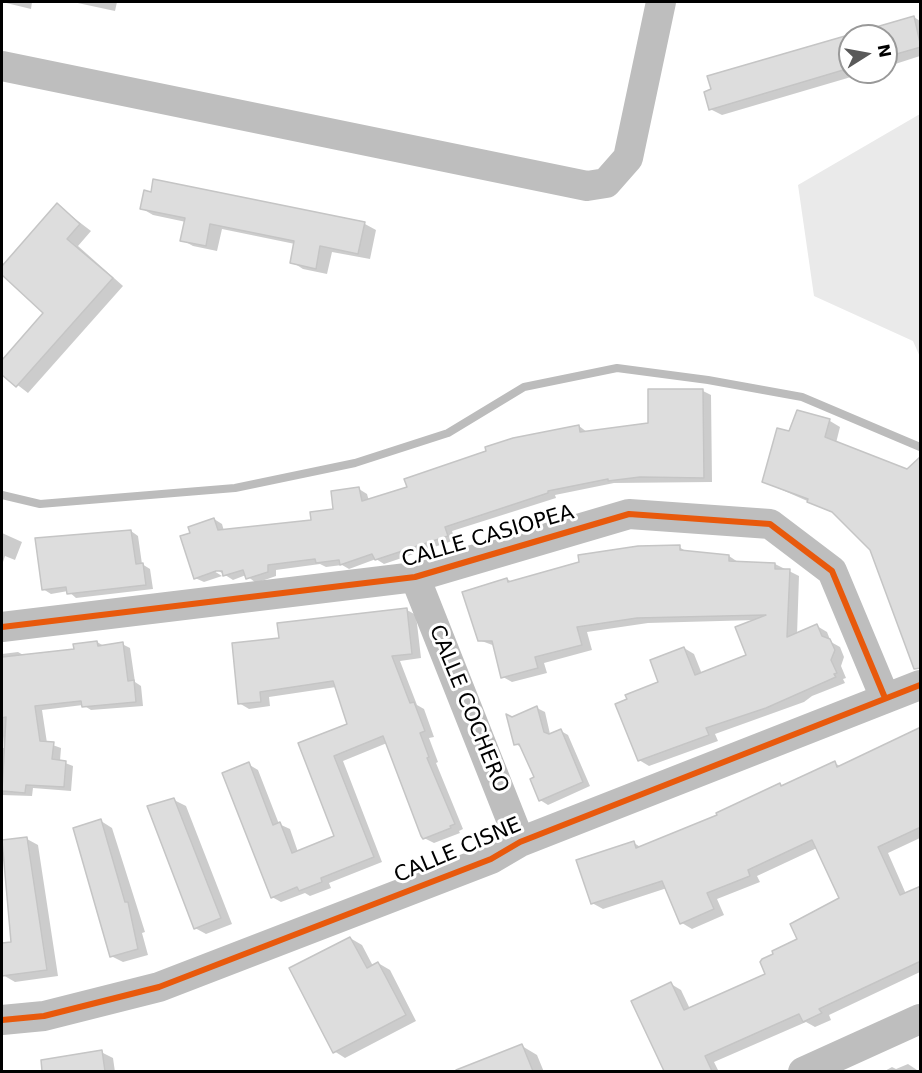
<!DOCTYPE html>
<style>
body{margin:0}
#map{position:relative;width:922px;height:1073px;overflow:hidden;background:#fff;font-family:"DejaVu Sans",sans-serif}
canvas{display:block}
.frame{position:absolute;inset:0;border:3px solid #000;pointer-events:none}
.north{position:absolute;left:838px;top:24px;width:60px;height:60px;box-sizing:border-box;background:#fff;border:2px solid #999;border-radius:50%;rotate:79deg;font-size:16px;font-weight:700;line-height:24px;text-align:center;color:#000}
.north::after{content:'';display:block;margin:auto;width:21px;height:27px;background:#595959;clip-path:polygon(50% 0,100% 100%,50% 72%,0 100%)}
</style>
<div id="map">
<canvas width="922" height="1073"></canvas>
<div class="frame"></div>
<div class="north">N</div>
</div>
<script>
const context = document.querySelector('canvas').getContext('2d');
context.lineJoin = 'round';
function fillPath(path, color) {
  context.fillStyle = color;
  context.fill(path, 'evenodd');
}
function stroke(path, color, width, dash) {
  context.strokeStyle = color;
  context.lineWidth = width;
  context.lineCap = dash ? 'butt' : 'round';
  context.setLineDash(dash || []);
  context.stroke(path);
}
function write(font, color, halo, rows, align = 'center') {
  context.font = font + ' "DejaVu Sans",sans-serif';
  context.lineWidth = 6;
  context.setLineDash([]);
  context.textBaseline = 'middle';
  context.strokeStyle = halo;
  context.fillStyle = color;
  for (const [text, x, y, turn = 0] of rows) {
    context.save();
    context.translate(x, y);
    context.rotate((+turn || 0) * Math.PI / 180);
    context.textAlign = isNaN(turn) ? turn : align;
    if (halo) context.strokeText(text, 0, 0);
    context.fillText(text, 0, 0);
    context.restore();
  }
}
fillPath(new Path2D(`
 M920,114V357L913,341L814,296L798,185Z`), '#eaeaea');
fillPath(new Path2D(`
 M2,2H32L31,9Z
 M73,2H117L115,11Z
 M914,17L920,21V56L886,67V36H850V72H868L722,115L710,109L713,90L709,77Z
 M57,205L91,231L78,246L123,286L28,393L2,373V363L46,313L2,273V268Z
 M141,208L365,224L376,230L370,259L332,252L327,274L303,269L292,262L295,244L222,229L217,251L193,246L182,240L186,222L153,215Z
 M703,391L711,395L712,482L614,483L555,495L556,498L452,531L455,540L384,564L376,559L349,569L342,565L326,567L320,564L276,570V576L256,583L246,575L233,580L211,566L209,568L222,576L204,582L195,578L192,534L214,519L222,524L224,531L312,521L335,510L359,489L367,494L369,501L579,426L587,432L650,425Z
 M798,412L830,421L840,427L836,443L907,471L871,549L837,514L764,482Z
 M131,531L138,536L142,564L150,569L153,589L76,598L68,591L51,594L43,589Z
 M2,533L22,542L15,560L5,556L2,565Z
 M679,547L689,553L729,556L738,562L775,564L799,576L797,635L817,626L827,632L831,642L840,647L844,657L841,666L846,678L843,679L845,683L812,696L804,702L715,734L718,741L649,766L639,760L660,682L684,648L694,654L702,674L748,656L756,620L648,623L587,632L592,650L544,663L547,673L512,682L503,677L495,646L479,640L507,579L512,582Z
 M407,610L416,615L421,658L400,661L417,705L424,709L434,737L429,738L438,762L436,763L463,829L459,831L460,833L434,843L424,838L387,743L343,761L382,862L329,883L331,888L310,896L305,893L281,902L272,897L248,764L258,770L279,824L290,829L298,852L336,837L300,744L349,725L336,687L269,697L270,706L249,709L239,703L280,639Z
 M97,642L104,646L122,644L130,648L135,682L141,686L143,706L91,710L83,705L42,710L47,743L61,748L60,761L73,766L71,791L33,788L32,796L2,795V748H4L2,724V654L18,652L25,656L76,650Z
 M537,708L545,712L550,734L543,735L544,739L561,731L568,735L590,786L548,805L540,800L536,778L522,748L516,744L511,719Z
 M920,728V838L888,853L906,894L920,888V972L829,1015L831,1020L815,1027L806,1022L714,1062L719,1072H665L633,1002L671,984L681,990L690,1009L767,974L775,955L799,940L841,899L817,848L757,876L760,882L717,899L724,915L692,929L682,923L667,888L603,909L592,903L634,843L642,848L719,816L780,784L784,786L835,763L841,767Z
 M174,800L186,806L232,924L206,934L195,928Z
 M101,821L112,828L145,932L142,933L148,955L123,962L111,956Z
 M27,839L38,845L58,976L15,982L3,975L2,962V945L13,943L2,842Z
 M350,938L362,945L373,966L378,963L390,970L416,1021L345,1058L334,1051Z
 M522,1046L537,1055L544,1072H457Z
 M101,1052L113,1058L115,1072H77L74,1056Z
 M908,1064L920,1072H883L892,1067L896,1069Z`), '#0003');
stroke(new Path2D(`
 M2,495L40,504L235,488L355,463L448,433L524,387L617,368L708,380L802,397L920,447`), '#bcbcbc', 8);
const building = new Path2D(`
 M914,16L921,47L886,57V36H850V68L709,110L704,92L711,89L707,76Z
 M153,179L365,222L358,254L320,246L316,269L290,263L294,241L210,224L206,246L180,241L185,218L140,209L144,190L151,192Z
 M57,203L80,224L67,239L113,278L16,387L2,375V360L43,313L2,275V266Z
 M648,389H703L704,478L640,477L608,481V479L548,491V493L445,527L448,536L375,560L372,554L340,565L339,560L316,563L315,559L268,565V572L246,579L243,570L223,576L222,571H216L194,579L180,536L190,533L188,527L214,518L218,530L311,520L310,512L333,509L331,491L359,487L362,501L407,487L404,479L486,451L485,447L513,438L579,425L580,432L648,423Z
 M797,410L830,419L825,437L907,469L921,456V668L914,669L870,550L832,512L807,502L808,499L762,482L777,428L789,431Z
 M131,530L136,564L143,563L146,585L67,594L66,587L42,590L35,538Z
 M680,545V550L729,555V561L775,563V569H790L787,637L817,624L822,636L830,639L835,650L831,660L837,673L834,674L836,677L766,708L706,728L709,735L638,761L615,704L627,699L625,695L658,682L650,660L684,647L695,675L746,655L735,627L766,615L637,618L577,627L582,645L535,657L538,668L501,678L492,641H478L462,592L507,578L508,582L579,562L578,555L638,546Z
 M407,608L412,654L392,656L410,703L414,702L425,731L420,733L429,757L427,758L455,824L450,826L451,828L423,839L421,836L383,736L334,756L374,857L321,878L322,882L299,891L297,887L271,898L222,773L249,762L273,825L280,822L292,853L334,836L298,743L347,724L333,681L260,692L261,702L238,704L232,643L279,638L277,623Z
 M97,641L98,646L123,642L128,681L134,680L136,702L82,707L81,701L35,706L40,741L54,742L52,759L66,761L64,787L26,785L25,793L2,791L6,717L2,718V657L74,649L73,644Z
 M537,706L544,732L549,734L561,729L583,782L539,801L530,779L534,777L519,744L514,745L506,714L512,717Z
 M921,727V827L878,847L900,895L921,886V961L819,1009L822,1013L803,1022L799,1014L705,1056L712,1071H664L631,1001L671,982L684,1010L765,974L760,962L762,959L773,954L772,951L797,939L790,924L839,898L812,840L748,870L750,876L707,893L714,909L680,924L662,881L591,904L576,860L634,841L636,848L717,815L716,813L780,783L781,786L835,761L837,767Z
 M174,798L221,918L194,929L147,806Z
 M101,819L125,902H128L138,949L110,957L73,828Z
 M27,837L47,970L2,976V943L11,942L2,840Z
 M350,937L367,968L378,962L406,1015L333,1053L289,968Z
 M522,1044L533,1071H457L456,1070Z
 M102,1050L105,1071H42L41,1060Z`);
fillPath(building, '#ddd');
stroke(building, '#c5c5c5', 1.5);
stroke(new Path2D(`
 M2,66L587,186L606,183L628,158L661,2
 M415,577L520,842
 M2,627L415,577L629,514L770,524L832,571L885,698
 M2,1020L44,1016L159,987L491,859L520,842L920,685
 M803,1072L920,1019`), '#bebebe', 30);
stroke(new Path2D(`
 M2,627L415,577L629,514L770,524L832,571L885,698
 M2,1020L44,1016L159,987L491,859L520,842L920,685`), '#e8590c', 6);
write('21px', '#000', '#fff', [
 ["CALLE CASIOPEA",488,537,-16],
 ["CALLE COCHERO",468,709,68],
 ["CALLE CISNE",458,851,-23]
]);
</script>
